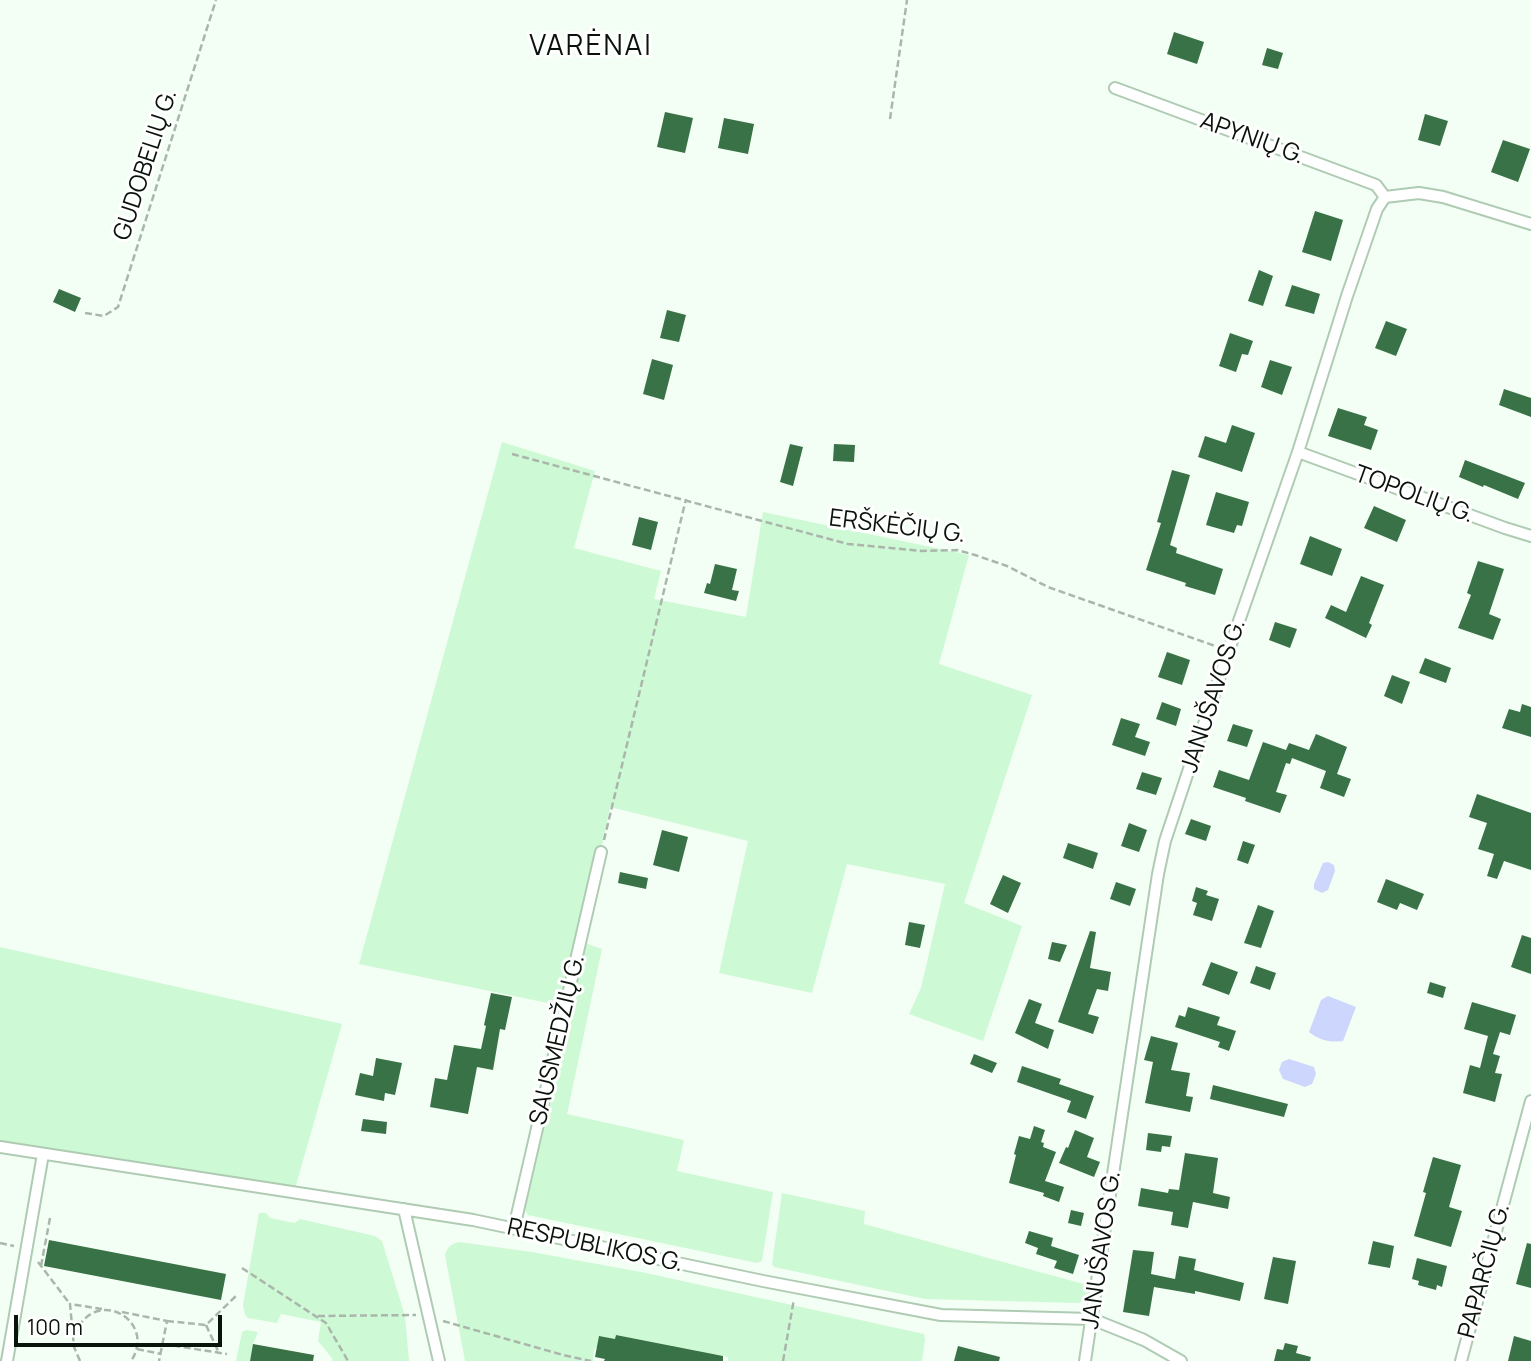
<!DOCTYPE html>
<meta charset="utf-8">
<style>
body{margin:0}
#map{position:relative;width:1531px;height:1361px;overflow:hidden;background:#f3fff4;font-family:Manrope,sans-serif}
canvas{display:block}
.scale{position:absolute;left:14px;top:1315px;width:208px;height:32px;box-sizing:border-box;border:4px solid #09130b;border-top:0;padding-left:9px;font-size:21px;line-height:24px;white-space:nowrap;color:#09130b;-webkit-text-stroke:5px #fff;paint-order:stroke}
</style>
<div id="map">
<canvas width="1531" height="1361"></canvas>
<div class="scale">100 m</div>
</div>
<script>
const context = document.querySelector('canvas').getContext('2d');
context.lineJoin = 'round';
function fillPath(path, color) {
  context.fillStyle = color;
  context.fill(path, 'evenodd');
}
function stroke(path, color, width, dash) {
  context.strokeStyle = color;
  context.lineWidth = width;
  context.lineCap = dash ? 'butt' : 'round';
  context.setLineDash(dash || []);
  context.stroke(path);
}
function write(font, color, halo, rows, align = 'center') {
  context.font = font + ' Manrope,sans-serif';
  context.lineWidth = 6;
  context.setLineDash([]);
  context.textBaseline = 'middle';
  context.strokeStyle = halo;
  context.fillStyle = color;
  for (const [text, x, y, turn = 0] of rows) {
    context.save();
    context.translate(x, y);
    context.rotate((+turn || 0) * Math.PI / 180);
    context.textAlign = isNaN(turn) ? turn : align;
    if (halo) context.strokeText(text, 0, 0);
    context.fillText(text, 0, 0);
    context.restore();
  }
}
fillPath(new Path2D(`
 M502,442L595,471L574,548L661,571L654,599L746,617L763,512L969,555L939,664L1032,695L964,903L1022,926L983,1041L909,1014L921,988L945,884L847,864L812,993L719,973L748,841L610,807L582,942L602,949L567,1114L684,1140L677,1171L773,1192L762,1261L757,1263L528,1215L525,1210L572,1008L359,964Z
 M0,947L342,1024L294,1192L0,1147Z
 M782,1193L865,1211L864,1224L1091,1286L1089,1294H1087L1085,1299L1079,1303L925,1299L774,1267L772,1264Z
 M259,1213H266L270,1218L295,1223L300,1219L375,1236L382,1241L405,1316L409,1361H332V1358L318,1341L321,1322L281,1314L277,1323L248,1318L245,1315L243,1305Z
 M459,1242L532,1252L646,1273L924,1334L925,1339L922,1361H728V1357L715,1354L714,1358L695,1350L682,1348L680,1352L662,1344L616,1335L615,1339L594,1349L593,1361H465L445,1255C447,1247 451,1244 459,1242Z
 M246,1330L258,1332L253,1344L250,1361H236L242,1332Z`), '#cef9d5');
fillPath(new Path2D(`
 M1328,862L1334,865L1335,871L1328,890L1322,893L1314,889V884L1323,863Z
 M1328,996L1356,1007L1343,1041C1330,1043 1319,1040 1309,1032L1321,1000Z
 M1289,1059L1314,1067L1316,1074L1312,1084L1305,1087L1283,1079L1279,1070L1282,1062Z`), '#cdd6fc');
fillPath(new Path2D(`
 M1174,32L1204,42L1197,64L1167,54Z
 M1267,48L1283,53L1278,69L1262,65Z
 M665,112L693,118L685,153L657,147Z
 M1425,114L1448,121L1440,146L1418,140Z
 M724,118L754,124L748,154L718,148Z
 M1503,140L1530,149L1518,182L1491,172Z
 M1315,211L1343,220L1331,261L1302,252Z
 M1259,270L1273,276L1263,306L1248,301Z
 M1292,285L1320,294L1314,314L1285,306Z
 M59,289L81,298L75,312L53,302Z
 M667,310L686,315L679,342L660,338Z
 M1386,321L1407,329L1396,356L1375,348Z
 M1230,333L1253,341L1248,355L1242,354L1236,372L1219,366Z
 M652,359L673,365L664,400L643,394Z
 M1270,360L1292,367L1282,395L1261,387Z
 M1504,389L1531,398V417L1499,405Z
 M1338,408L1367,417L1364,425L1378,430L1371,450L1328,436Z
 M1232,425L1255,433L1242,472L1198,457L1205,436L1226,443Z
 M790,444L803,447L793,486L780,482Z
 M834,444L855,445L854,462L833,461Z
 M1465,460L1525,483L1518,499L1484,485L1483,487L1459,477Z
 M1172,470L1190,475L1170,545L1177,548L1176,553L1223,569L1215,595L1185,586L1186,583L1146,570L1161,523L1157,522Z
 M1216,492L1249,502L1242,526L1237,525L1234,533L1206,525Z
 M1374,506L1406,520L1397,542L1364,528Z
 M639,517L658,522L651,550L632,545Z
 M1310,536L1342,549L1332,576L1300,564Z
 M1478,561L1504,569L1489,614L1501,619L1493,640L1458,628L1471,595L1467,593Z
 M715,564L737,569L732,590L739,591L736,601L704,593L707,583L710,584Z
 M1361,576L1384,585L1369,623L1372,625L1366,638L1325,618L1331,605L1346,612Z
 M1275,622L1297,629L1290,648L1269,640Z
 M1167,652L1190,660L1182,685L1158,677Z
 M1425,658L1451,668L1446,683L1419,673Z
 M1392,675L1410,682L1402,704L1384,696Z
 M1162,702L1181,709L1176,726L1156,719Z
 M1522,704L1531,707V737L1502,728L1509,709L1520,712Z
 M1121,718L1140,724L1135,737L1150,742L1145,756L1112,745Z
 M1233,724L1253,730L1247,747L1227,741Z
 M1316,734L1347,747L1337,774L1351,779L1344,797L1320,788L1326,771L1292,758L1290,764L1286,763L1276,792L1287,795L1280,813L1245,801L1246,798L1213,787L1219,770L1249,780L1263,742L1286,750L1289,743L1309,750Z
 M1142,772L1162,778L1156,795L1136,789Z
 M1477,794L1531,813V870L1504,861L1497,879L1487,876L1494,854L1478,849L1487,823L1469,817Z
 M1191,819L1211,826L1206,841L1185,834Z
 M1129,823L1147,830L1139,852L1121,846Z
 M662,830L688,837L679,872L653,865Z
 M1243,841L1255,845L1248,864L1237,860Z
 M1068,843L1098,853L1093,869L1063,858Z
 M620,872L648,878L646,889L618,883Z
 M1003,875L1021,883L1008,913L990,904Z
 M1386,879L1424,894L1417,910L1400,903L1397,910L1377,902Z
 M1116,882L1136,889L1130,906L1110,899Z
 M1196,887L1208,891L1206,895L1219,899L1212,921L1193,915L1197,903L1192,901Z
 M1258,905L1274,911L1261,948L1244,943Z
 M909,922L925,925L920,948L905,945Z
 M1090,931L1096,932L1090,968L1111,972L1108,991L1097,989L1088,1014L1099,1017L1093,1034L1058,1022Z
 M1522,935L1531,938V974L1511,967Z
 M1052,942L1067,945L1060,962L1048,959Z
 M1211,962L1238,972L1229,995L1202,985Z
 M1256,966L1276,973L1270,990L1250,983Z
 M1430,982L1446,987L1443,998L1427,993Z
 M491,993L512,997L505,1030L500,1029L493,1070L477,1067L468,1114L430,1107L435,1078L447,1080L454,1045L481,1049L486,1026L484,1025Z
 M1029,999L1042,1004L1035,1023L1054,1030L1048,1049L1015,1033Z
 M1472,1002L1516,1015L1510,1035L1500,1032L1493,1054L1500,1056L1495,1073L1502,1074L1495,1102L1463,1093L1470,1065L1480,1068L1488,1036L1464,1029Z
 M1188,1007L1220,1017L1217,1025L1236,1031L1229,1051L1218,1047L1220,1042L1175,1027L1179,1015L1185,1017Z
 M1151,1036L1178,1043L1171,1070L1190,1073L1186,1096L1193,1097L1190,1112L1145,1103L1153,1062L1144,1060Z
 M974,1054L997,1063L992,1073L970,1064Z
 M376,1058L402,1063L395,1095L385,1093L384,1101L355,1095L360,1073L373,1076Z
 M1022,1066L1061,1079L1059,1084L1094,1096L1086,1119L1067,1112L1071,1101L1017,1082Z
 M1213,1085L1288,1104L1284,1117L1210,1099Z
 M363,1119L387,1122L386,1134L361,1131Z
 M1034,1126L1045,1130L1041,1142L1044,1143L1043,1147L1056,1152L1045,1181L1064,1187L1059,1202L1043,1196L1044,1193L1009,1183L1016,1155L1014,1154L1019,1136L1030,1139Z
 M1075,1130L1094,1138L1087,1157L1100,1162L1094,1177L1059,1163L1066,1147L1068,1148Z
 M1148,1133L1172,1136L1170,1147L1162,1146L1161,1152L1146,1150Z
 M1185,1153L1218,1158L1213,1193L1230,1197L1228,1209L1193,1202L1188,1228L1171,1225L1173,1212L1138,1206L1141,1188L1168,1193L1169,1189L1179,1190Z
 M1433,1157L1461,1165L1449,1207L1462,1211L1451,1247L1414,1236L1426,1193L1423,1192Z
 M1071,1210L1084,1213L1081,1226L1068,1223Z
 M1029,1231L1053,1238L1051,1246L1079,1255L1073,1274L1054,1268L1057,1261L1036,1254L1038,1248L1025,1243Z
 M49,1240L226,1274L221,1300L44,1266Z
 M1373,1241L1394,1246L1390,1268L1368,1264Z
 M1527,1243L1531,1244V1288L1516,1284Z
 M1133,1250L1154,1252L1151,1274L1175,1279L1179,1256L1196,1259L1194,1270L1244,1283L1240,1301L1195,1291V1294L1154,1287L1149,1316L1123,1312Z
 M1273,1257L1296,1261L1288,1304L1264,1299Z
 M1417,1258L1447,1266L1442,1287L1437,1285L1436,1290L1418,1285L1419,1281L1412,1279Z
 M616,1335L723,1356V1361H604L605,1359L595,1357L599,1336L615,1339Z
 M1514,1336L1531,1341V1361H1508Z
 M1285,1343L1298,1346L1296,1353L1311,1357L1310,1361H1274L1277,1349L1283,1350Z
 M253,1344L314,1355L313,1361H250Z
 M958,1346L1000,1357L999,1361H954Z`), '#3a7247');
const minor = new Path2D(`
 M1115,88L1376,185L1385,197
 M1298,452L1505,528L1531,536
 M0,1147L473,1220L763,1281L941,1315L1092,1319L1144,1340L1181,1361
 M404,1209L439,1361
 M514,1228L601,852
 M7,1361L43,1154
 M1085,1361L1158,874L1165,841L1224,664L1298,452L1347,296L1377,209L1385,197L1419,193L1443,197L1531,224
 M1461,1361L1531,1101`);
stroke(minor, '#afcbb3', 14);
stroke(new Path2D(`
 M890,119L907,0
 M85,313L104,316L118,307L216,0
 M512,454L848,544L922,551L957,550L975,555L1007,566L1048,587L1218,647
 M604,840L686,499
 M0,1243L14,1246
 M38,1262L70,1304
 M41,1266L50,1218
 M242,1268L326,1323L348,1361
 M122,1312L167,1321L159,1361
 M318,1316L416,1315
 M167,1321L206,1325L238,1294
 M443,1321L563,1355L591,1361
 M206,1325L219,1353
 M74,1336C94,1283 158,1321 131,1361
 M163,1344L227,1354
 M137,1349L161,1354
 M80,1361L74,1347L70,1304L102,1309
 M783,1361L794,1299`), '#aab6ac', 2.5, [7, 3.5]);
stroke(minor, '#fff', 10);
write('24px', '#09130b', '#fff', [
 ["APYNIŲ G.",1252,139,20],
 ["GUDOBELIŲ G.",146,165,-72],
 ["TOPOLIŲ G.",1414,495,20],
 ["ERŠKĖČIŲ G.",897,527,7],
 ["JANUŠAVOS G.",1214,696,-72],
 ["SAUSMEDŽIŲ G.",558,1040,-77],
 ["RESPUBLIKOS G.",595,1246,12],
 ["JANUŠAVOS G.",1102,1250,-82],
 ["PAPARČIŲ G.",1485,1271,-75]
]);
context.letterSpacing = '2px';
write('28px', '#09130b', '#fff', [
 ["VARĖNAI",591,47]
]);
context.letterSpacing = '0px';
</script>
